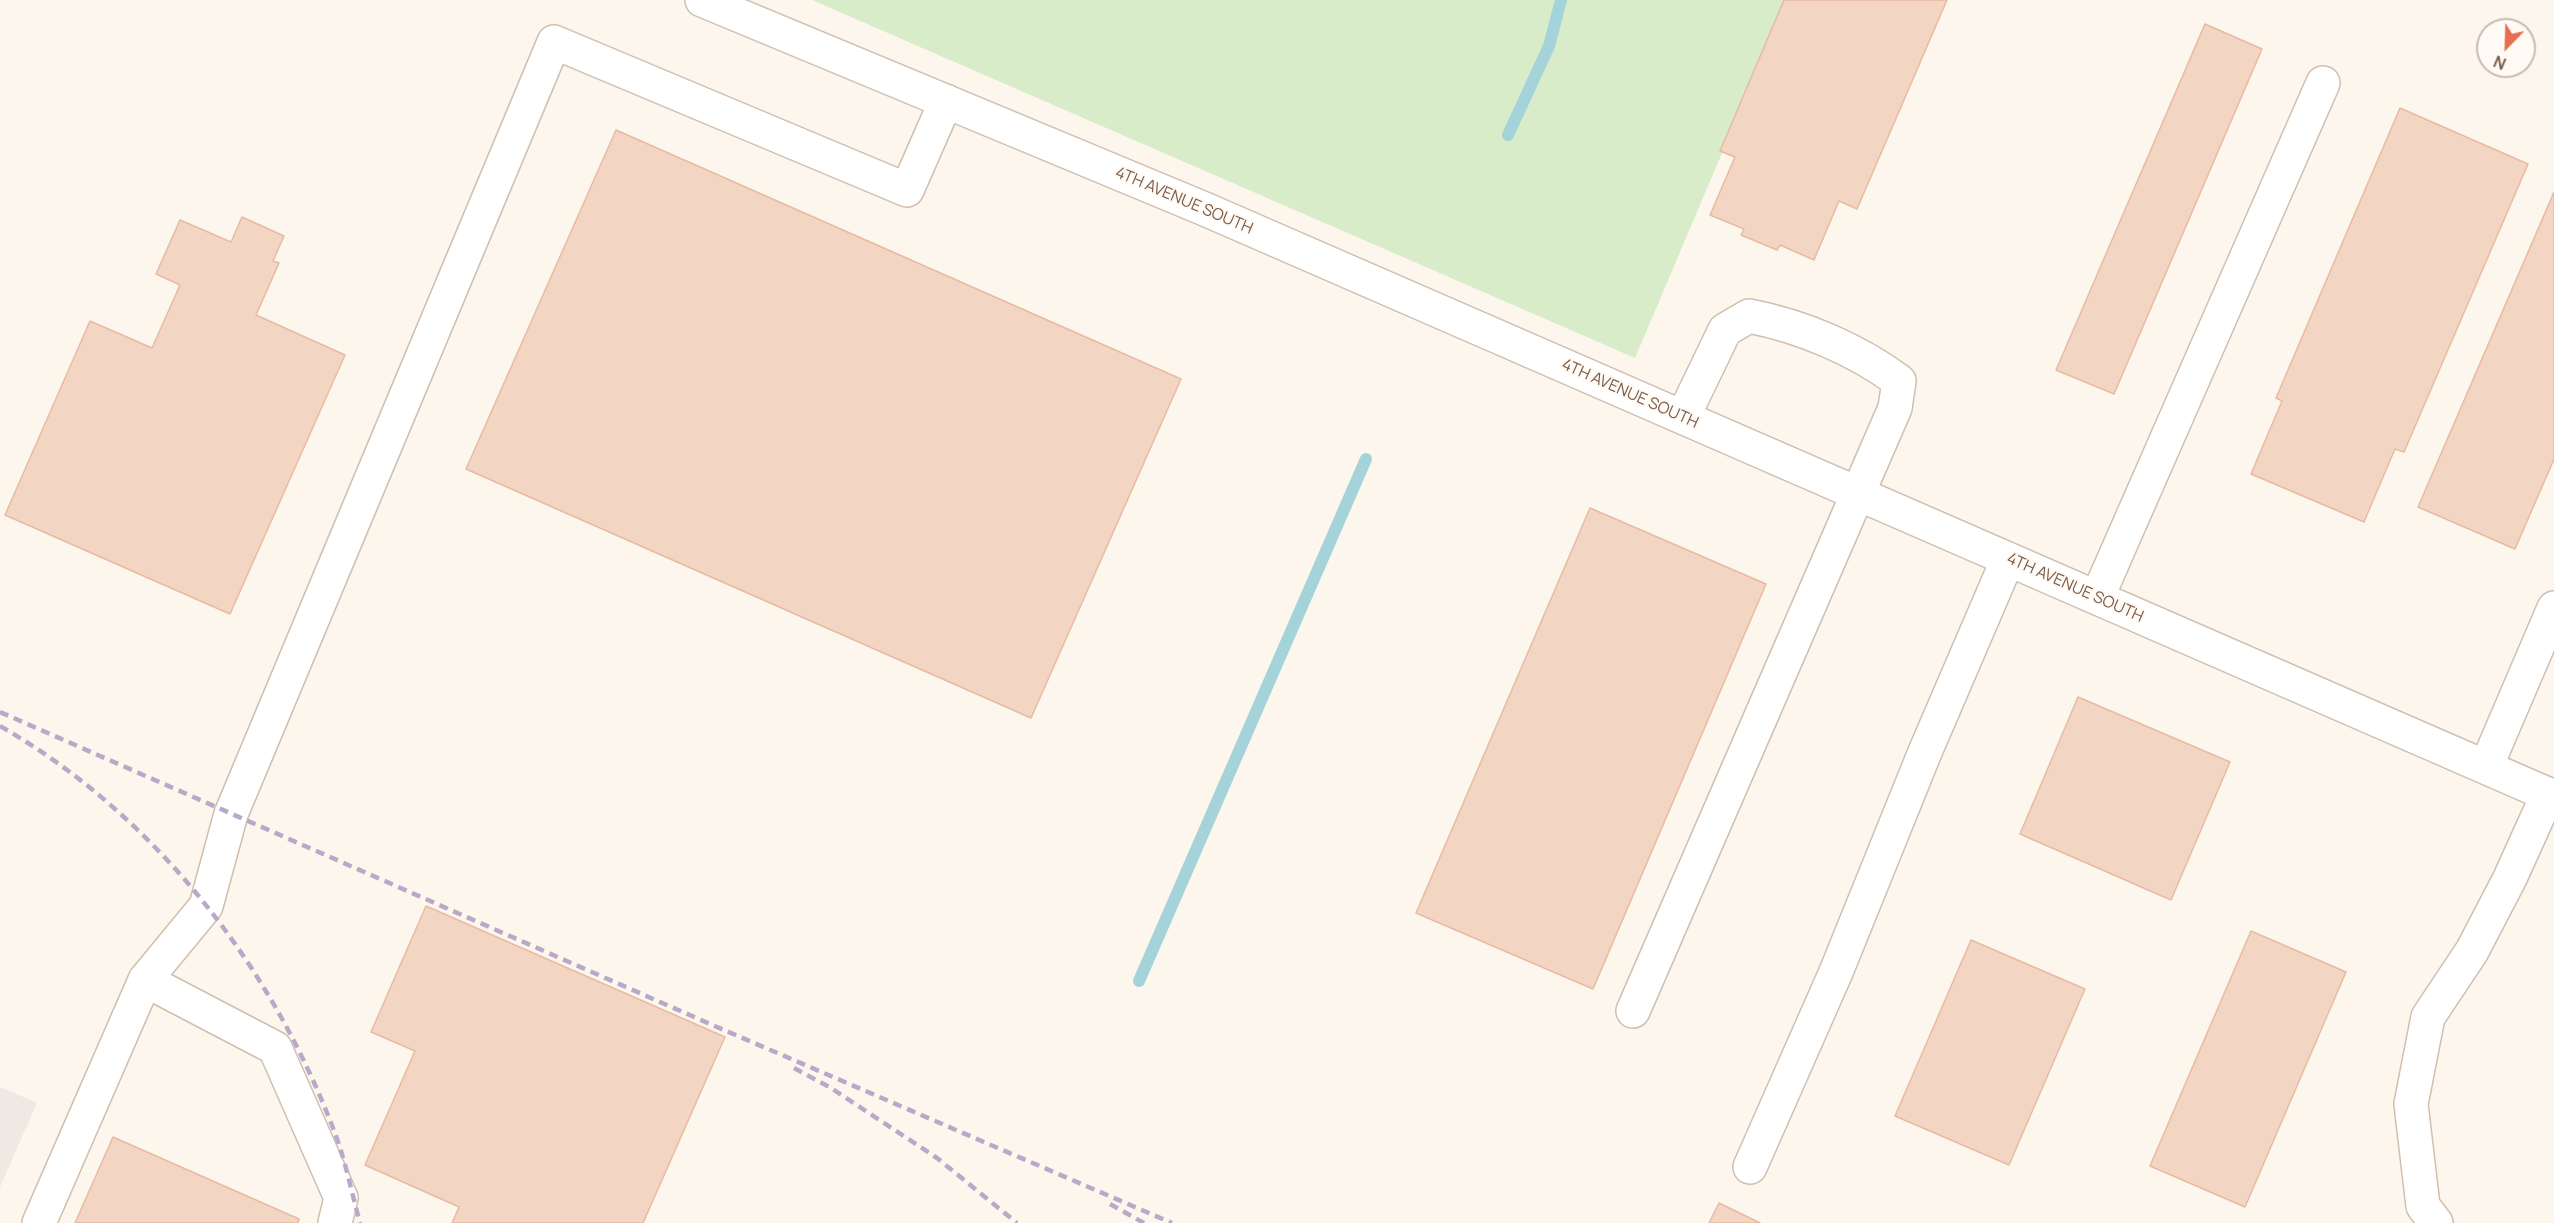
<!DOCTYPE html>
<style>
body{margin:0}
#map{position:relative;width:2554px;height:1223px;overflow:hidden;background:#fdf6ec;font-family:Manrope,sans-serif}
canvas{display:block}
.north{position:absolute;left:2476px;top:18px;width:60px;height:60px;box-sizing:border-box;background:#fffaf3;border:2px solid #cabbb1;border-radius:50%;rotate:203deg;font-size:16px;font-weight:700;line-height:24px;text-align:center;color:#7a5c4d}
.north::after{content:'';display:block;margin:auto;width:21px;height:27px;background:#e76f51;clip-path:polygon(50% 0,100% 100%,50% 72%,0 100%)}
</style>
<div id="map">
<canvas width="2554" height="1223"></canvas>
<div class="north">N</div>
</div>
<script>
const context = document.querySelector('canvas').getContext('2d');
context.lineJoin = 'round';
function fillPath(path, color) {
  context.fillStyle = color;
  context.fill(path, 'evenodd');
}
function stroke(path, color, width, dash) {
  context.strokeStyle = color;
  context.lineWidth = width;
  context.lineCap = dash ? 'butt' : 'round';
  context.setLineDash(dash || []);
  context.stroke(path);
}
function write(font, color, halo, rows, align = 'center') {
  context.font = font + ' Manrope,sans-serif';
  context.lineWidth = 4.5;
  context.setLineDash([]);
  context.textBaseline = 'middle';
  context.strokeStyle = halo;
  context.fillStyle = color;
  for (const [text, x, y, turn = 0] of rows) {
    context.save();
    context.translate(x, y);
    context.rotate((+turn || 0) * Math.PI / 180);
    context.textAlign = isNaN(turn) ? turn : align;
    if (halo) context.strokeText(text, 0, 0);
    context.fillText(text, 0, 0);
    context.restore();
  }
}
fillPath(new Path2D(`
 M0,1087L37,1103L0,1187Z`), '#efe9e4');
fillPath(new Path2D(`
 M812,0H1787L1635,358Z`), '#d8ecc9');
stroke(new Path2D(`
 M1508,135L1549,46L1561,0
 M1139,981L1366,459`), '#a5d3da', 12);
const building = new Path2D(`
 M1784,0H1947L1857,209L1839,201L1814,260L1780,245L1777,250L1741,235L1744,229L1710,215L1735,157L1720,151Z
 M2205,24L2262,49L2114,394L2056,370Z
 M2400,108L2528,164L2404,452L2395,449L2364,522L2251,474L2282,401L2276,398Z
 M616,130L1181,379L1031,718L466,469Z
 M2554,192V459L2515,549L2418,507Z
 M242,217L284,236L273,261L279,263L256,315L345,355L230,614L5,515L90,321L152,348L180,285L156,274L180,220L231,242Z
 M1590,508L1766,584L1593,989L1416,913Z
 M2078,697L2230,762L2171,900L2020,834Z
 M426,906L725,1037L643,1223H452L459,1207L365,1165L415,1051L371,1032Z
 M2251,931L2346,972L2245,1207L2150,1166Z
 M1971,940L2085,989L2009,1165L1895,1116Z
 M113,1137L299,1219L298,1223H75Z
 M1719,1203L1760,1223H1709Z`);
fillPath(building, '#f3d5c3');
stroke(building, '#e6bba3', 1.5);
const minor = new Path2D(`
 M702,0L1207,210L2554,797
 M2097,598L2323,83
 M2486,767L2554,608
 M145,980L275,1048L341,1198L335,1223
 M1633,1011L1895,408L1899,381C1856,349 1801,326 1749,316L1725,330L1683,417
 M1750,1167L1836,972L1925,752L2008,559
 M39,1223L145,980L206,906L231,814L554,42L907,190L946,101
 M2436,1223L2423,1206L2411,1104L2428,1017L2472,951L2510,878L2548,794`);
stroke(minor, '#d1beb0', 36);
stroke(minor, '#fff', 33);
stroke(new Path2D(`
 M0,712L717,1027L1172,1223
 M0,726C152,813 268,961 331,1123C344,1154 351,1190 360,1223
 M794,1068L831,1088L937,1158L1017,1223
 M1110,1204L1144,1223`), '#b9a8c9', 4.5, [9, 6]);
write('16px', '#7a5c4d', '#fffaf3', [
 ["4TH AVENUE SOUTH",1184,201,23],
 ["4TH AVENUE SOUTH",1630,394,24],
 ["4TH AVENUE SOUTH",2075,588,24]
]);
</script>
